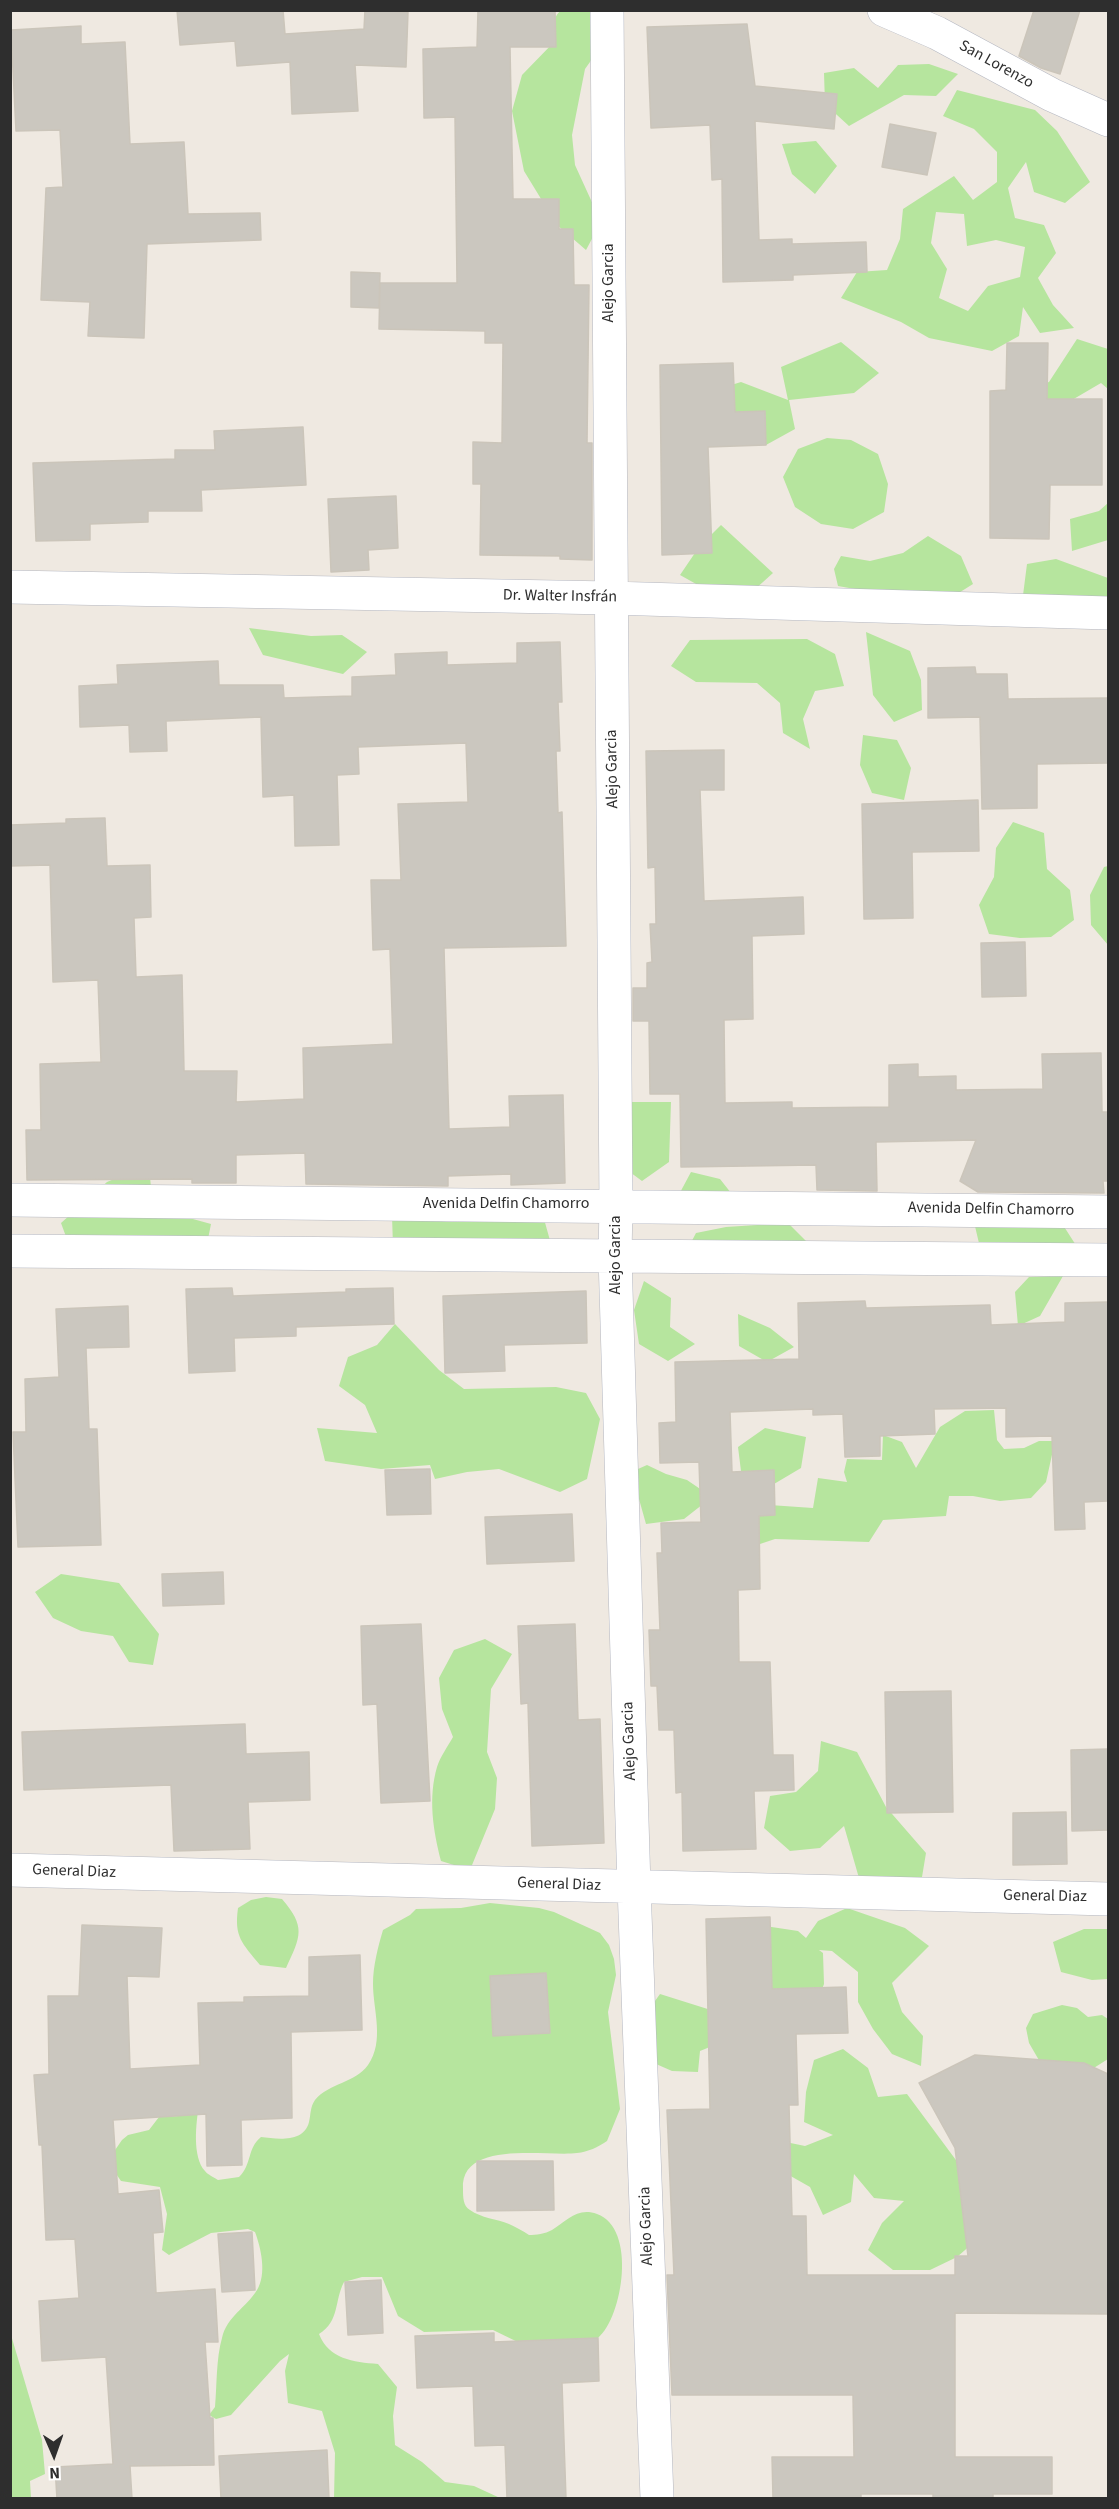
<!DOCTYPE html>
<meta charset="utf-8">
<style>
body{margin:0}
#map{position:relative;width:1119px;height:2509px;overflow:hidden;background:#efe9e1;font-family:"Source Sans 3",sans-serif}
canvas{display:block}
.frame{position:absolute;inset:0;border:12px solid #2e2e2e;pointer-events:none}
.north{position:absolute;left:24px;top:2425px;width:60px;height:60px;-webkit-text-stroke:4px #fff;paint-order:stroke;rotate:178deg;font-size:16px;font-weight:700;line-height:24px;text-align:center;color:#2e2e2e}
.north::after{content:'';display:block;margin:auto;width:21px;height:27px;background:#2e2e2e;clip-path:polygon(50% 0,100% 100%,50% 72%,0 100%)}
</style>
<div id="map">
<canvas width="1119" height="2509"></canvas>
<div class="frame"></div>
<div class="north">N</div>
</div>
<script>
const context = document.querySelector('canvas').getContext('2d');
context.lineJoin = 'round';
function fillPath(path, color) {
  context.fillStyle = color;
  context.fill(path, 'evenodd');
}
function stroke(path, color, width, dash) {
  context.strokeStyle = color;
  context.lineWidth = width;
  context.lineCap = dash ? 'butt' : 'round';
  context.setLineDash(dash || []);
  context.stroke(path);
}
function write(font, color, halo, rows, align = 'center') {
  context.font = font + ' "Source Sans 3",sans-serif';
  context.lineWidth = 4.5;
  context.setLineDash([]);
  context.textBaseline = 'middle';
  context.strokeStyle = halo;
  context.fillStyle = color;
  for (const [text, x, y, turn = 0] of rows) {
    context.save();
    context.translate(x, y);
    context.rotate((+turn || 0) * Math.PI / 180);
    context.textAlign = isNaN(turn) ? turn : align;
    if (halo) context.strokeText(text, 0, 0);
    context.fillText(text, 0, 0);
    context.restore();
  }
}
fillPath(new Path2D(`
 M591,10L607,38L585,69L572,135L575,165L601,222L586,250L557,225L524,171L512,111L522,75L555,41C553,30 551,20 560,11Z
 M929,64L958,74L936,96L904,95L849,126L825,104L824,73L854,68L878,88L898,65Z
 M957,90L1035,110L1057,131L1090,182L1065,203L1034,192L1026,162L1008,188L1015,218L1044,225L1056,253L1038,278L1053,305L1074,328L1040,333L1023,307L1019,336L992,351L929,338L901,322L841,298L857,272L887,270L900,239L903,209L954,176L973,200L997,182V152L974,129L943,116ZM936,212L964,214L967,246L996,240L1025,247L1020,277L988,286L968,311L939,298L947,269L931,243Z
 M816,141L837,166L815,194L792,174L782,144Z
 M1077,339L1108,349V389L1101,383L1072,400L1041,406L1016,392L1049,382Z
 M841,342L879,373L854,393L789,400L795,429L766,445L712,391L741,382L788,400L781,367Z
 M827,438L851,440L878,454L888,484L884,512L853,529L821,524L795,507L783,477L798,449Z
 M1108,503V540L1072,551L1070,519L1099,511Z
 M721,525L773,573L753,591L714,594L680,575L699,547Z
 M928,536L961,556L973,584L949,599L888,595L838,586L834,569L841,556L870,561L903,553Z
 M1056,559L1108,578V609L1022,603L1027,564Z
 M249,628L311,636L342,635L367,652L343,674L263,655Z
 M866,632L910,651L921,680L922,710L894,722L873,695Z
 M807,639L835,654L844,686L815,691L803,719L810,749L783,733L780,703L757,683L696,682L671,666L690,640Z
 M863,735L897,740L911,768L904,800L872,793L860,765Z
 M1013,822L1044,833L1047,869L1070,890L1074,920L1051,937L1020,938L989,934L979,905L994,877L996,848Z
 M1108,866V945L1091,925L1090,895L1104,867Z
 M632,1102H671L669,1162L642,1181L615,1161Z
 M135,1170L150,1177L153,1208L211,1224L205,1254L72,1253L61,1223L107,1182Z
 M691,1172L720,1179L735,1198L676,1200Z
 M392,1216L451,1222L544,1219L551,1244L393,1246Z
 M974,1222L1063,1225L1079,1250L982,1256Z
 M788,1223L810,1245L685,1254L696,1233L726,1227Z
 M1063,1276L1040,1316L1018,1326L1015,1292L1029,1277Z
 M644,1281L671,1298L670,1327L695,1344L668,1361L639,1344L634,1310Z
 M738,1314L770,1328L794,1347L767,1362L739,1346Z
 M395,1324L439,1370L464,1389L556,1387L586,1393L600,1419L587,1479L560,1492L499,1469L467,1472L435,1479L430,1465L381,1469L325,1461L317,1428L377,1433L365,1405L339,1386L348,1357L377,1345Z
 M994,1410L997,1440L1004,1449L1024,1448L1039,1441H1055L1046,1482L1031,1498L1000,1501L973,1496H949L946,1516L883,1520L869,1542L775,1539L745,1549L755,1504L813,1508L818,1478L847,1482L844,1472L847,1459L882,1460L883,1435L902,1442L916,1468L940,1427L965,1411Z
 M765,1428L806,1437L801,1468L774,1484L742,1479L738,1447Z
 M647,1465L666,1474L687,1480L712,1497L684,1519L646,1524L639,1499L638,1469Z
 M61,1574L119,1583L159,1634L153,1665L129,1662L113,1636L81,1631L53,1618L35,1592Z
 M485,1639L512,1654L491,1689L487,1752L497,1778L495,1809L470,1870L441,1861C433,1830 428,1798 437,1767C440,1757 448,1746 453,1737L442,1709L439,1678L454,1650Z
 M821,1741L857,1752L886,1807L926,1853L921,1883L861,1885L844,1826L820,1848L790,1851L764,1828L770,1796L796,1792L818,1771Z
 M266,1897L282,1899C306,1927 301,1936 286,1968L260,1965C242,1943 234,1937 238,1908L251,1900Z
 M490,1903L539,1908L554,1912L600,1933L609,1945L614,1959L616,1975L608,2012L620,2109L607,2141C598,2147 588,2152 577,2153C548,2157 460,2139 463,2189C463,2197 463,2206 470,2210C481,2218 497,2219 509,2224C516,2227 523,2231 529,2235C536,2235 545,2234 552,2230C567,2221 577,2207 597,2214C637,2228 623,2317 598,2338L528,2347L493,2330L424,2332L398,2316L382,2277H362L344,2282C334,2301 340,2321 319,2334C329,2359 353,2362 378,2364L397,2387L393,2416L395,2445L422,2462L445,2482L474,2486L500,2498H334L335,2453L322,2411L288,2403L285,2371L289,2354L280,2361L231,2415L216,2419L209,2415L215,2407C217,2385 216,2359 222,2338C227,2316 246,2308 257,2290C267,2274 261,2248 255,2232L248,2229L211,2233L169,2255L162,2250L167,2214L160,2187L121,2181L112,2168L113,2153L122,2140L128,2135L149,2130L159,2117L179,2116L174,2096L199,2105C196,2123 192,2157 205,2171C208,2175 214,2177 218,2180L239,2177C252,2165 247,2148 261,2137C277,2139 304,2143 309,2122C311,2114 310,2107 315,2100C329,2083 355,2083 368,2065C385,2041 373,2010 373,1984C373,1966 378,1947 383,1930L410,1915L416,1909L461,1908Z
 M847,1908L905,1928L929,1946L892,1983L902,2012L923,2036L921,2066L892,2054L873,2029L858,2002V1972L832,1951L819,1950L823,1953L824,1984L813,2013L759,2007L765,1926L798,1931L806,1938L818,1921Z
 M1084,1929H1108V1979L1092,1980L1061,1972L1053,1942Z
 M660,1994L714,2011L727,2040L700,2051L698,2072L672,2071L647,2060V2012Z
 M1062,2005L1077,2008L1088,2017L1102,2015L1108,2019V2059L1078,2078L1047,2074L1029,2043L1026,2028L1033,2014Z
 M843,2049L868,2068L878,2097L907,2094L990,2206L980,2237L957,2257L930,2270H893L868,2250L882,2223L904,2201L874,2198L854,2174L851,2202L823,2215L810,2187L780,2170L776,2140L805,2146L833,2135L804,2122L806,2092L814,2060Z
 M11,2335L42,2440L45,2474L30,2481L31,2498H11Z`), '#b6e59e');
const building = new Path2D(`
 M177,10H283L285,34L364,29L365,10L408,12L406,67L355,65L358,111L292,114L290,62L237,66L235,41L180,45Z
 M478,10H555L556,47H510L513,199H559V229H573L574,285H589L587,443H592V560L560,559V556L480,555L481,484H473V442L502,443L503,343H485V331L379,329L380,283H457L455,117L424,118L423,49L477,47Z
 M1034,10H1080L1060,74L1041,68L1019,56Z
 M747,24L755,86L837,94L834,129L755,121L759,240L792,239V244L866,242L867,272L793,275V280L723,282L722,179L712,180L710,125L651,128L647,27Z
 M81,26V44L125,42L130,144L184,142L188,214L260,213L261,240L147,244L144,338L88,336L90,302L41,300L46,188L63,187L60,130L16,131L11,30Z
 M890,124L936,133L927,175L882,167Z
 M351,272L380,273L379,308L351,307Z
 M1007,343H1048L1047,399H1102V485H1050L1049,539L990,538V391L1006,390Z
 M733,363L735,412L765,411L766,445L708,447L712,553L662,555L660,365Z
 M303,427L306,485L201,490L202,511H148V522L90,524V540L36,541L33,463L175,459V450H215L214,431Z
 M396,496L398,548L368,550L369,570L331,572L328,499Z
 M560,642L562,702H558L560,751H556L558,813L562,812L566,946L444,948L449,1129L510,1127L509,1096L563,1095L565,1183L511,1185V1174L448,1176V1186L306,1184L305,1153L236,1155V1183H192V1179L27,1180L26,1130H41L40,1064L101,1062L98,980L53,982L50,865L10,866V825L66,823V819L105,818L107,866L150,865L151,917L134,918L136,977L182,975L184,1071H237L236,1102L304,1099L303,1048L393,1044L390,949L373,950L371,880H401L398,804L468,802L466,743L358,747L359,774L337,775L339,845L295,846L294,795L263,797L261,717L166,721L167,751L130,752L129,725L80,727L79,686L118,684L117,665L218,661L219,685H283L284,698L352,696V677L396,675L395,654L447,652V665L517,663V643Z
 M975,667L976,674H1007L1008,699L1108,698V763L1037,764V808L982,809L980,717L928,718V668Z
 M724,750V790H700L704,901L803,897L804,934L752,936L753,1019L724,1020L725,1103L792,1102V1108L889,1107V1065L918,1064V1077L956,1076V1090L1043,1089L1042,1054L1101,1053L1102,1112H1108V1181H1103L1104,1193L978,1192L960,1181L976,1140L876,1142L877,1191L817,1190L816,1165L681,1167L680,1094H650L649,1021H633V988H647V963L652,962L650,924H656L655,867L648,868L646,751Z
 M978,800L979,851L912,852L913,918L864,919L862,804Z
 M1025,942L1026,996L982,997L981,943Z
 M232,1288L233,1296L346,1292V1289L393,1288L394,1324L296,1327V1336L234,1338L235,1371L189,1373L186,1289Z
 M586,1291L587,1343L504,1345L505,1371L445,1373L443,1296Z
 M865,1301L866,1308L990,1305L991,1325L1065,1322V1303L1108,1302V1501L1084,1502L1085,1529L1055,1530L1052,1436L1006,1437V1408L934,1409L935,1434L880,1436V1456L845,1457L843,1414L813,1415V1409L730,1412L732,1472L774,1470L775,1515L759,1516L760,1589L738,1590L739,1662H770L773,1755H793L794,1790L754,1791L756,1849L683,1851L682,1792L676,1793L674,1730H659L657,1686H651L649,1630H660L657,1553H662L661,1523L701,1522L699,1462L660,1463L659,1423L676,1422L675,1362L799,1359L798,1303Z
 M128,1306L129,1347L86,1348L89,1429H97L101,1545L18,1547L13,1432H26L25,1379L59,1377L56,1309Z
 M430,1469L431,1514L387,1515L385,1470Z
 M572,1514L574,1561L487,1564L485,1517Z
 M223,1572L224,1604L163,1606L162,1574Z
 M421,1624L430,1801L381,1803L377,1704L363,1705L361,1626Z
 M575,1624L578,1720L600,1719L604,1843L532,1846L528,1703L521,1704L518,1626Z
 M951,1691L953,1812L887,1813L885,1692Z
 M245,1724L246,1754L309,1752L310,1800L248,1802L250,1849L174,1851L171,1785L24,1790L22,1732Z
 M1108,1749V1830L1072,1831L1071,1750Z
 M1066,1812L1067,1864L1013,1865V1813Z
 M770,1917L772,1989L846,1987L848,2033L796,2034L798,2105H789L792,2216H806L807,2275H955V2256H968L955,2148L919,2083L975,2055L1084,2063L1108,2074V2314L955,2313V2457H1052V2494H993V2499H933V2494H861V2499H773L772,2457H854L853,2395H672L667,2275H674L667,2110L710,2109L706,1919Z
 M82,1925L162,1928L159,1977L127,1976L130,2069L200,2065L198,2003L244,2002V1997L309,1996V1957L360,1955L362,2030L291,2032L292,2118L241,2120L242,2165L207,2166L206,2114L113,2120L118,2194L159,2190L163,2232L153,2233L156,2293L215,2289L218,2342H205L210,2418H213L214,2465L130,2466L132,2499H57L55,2467L113,2464L106,2357L42,2361L39,2301L79,2298L75,2239L46,2240L42,2145H39L34,2075L49,2074L48,1996H79Z
 M546,1973L550,2033L493,2036L490,1976Z
 M477,2161H553L554,2210L477,2211Z
 M252,2232L255,2290L222,2292L218,2234Z
 M381,2280L383,2333L348,2335L345,2282Z
 M494,2333V2342L598,2338L599,2381L562,2383L566,2499H507L505,2445L475,2446L473,2386L417,2388L415,2336Z
 M327,2450L329,2499H221L219,2456Z`);
fillPath(building, '#cbc7bf');
stroke(building, '#cbc5ba', 1.5);
const street = new Path2D(`
 M607,10L616,1205L615,1256L634,1887L657,2498
 M884,10L937,33L1052,95L1108,120
 M10,587L611,598L1108,613
 M10,1200L1108,1212
 M10,1251L1108,1260
 M10,1870L1108,1899`);
stroke(street, '#b4b7c1', 34);
stroke(street, '#fff', 33);
write('16px', '#2e2e2e', '#fff', [
 ["San Lorenzo",996,65,29],
 ["Alejo Garcia",609,283,-90],
 ["Dr. Walter Insfrán",560,597,1],
 ["Alejo Garcia",613,769,-91],
 ["Avenida Delfin Chamorro",506,1204],
 ["Avenida Delfin Chamorro",991,1210,1],
 ["Alejo Garcia",616,1255,-90],
 ["Alejo Garcia",630,1741,-92],
 ["General Diaz",74,1872,2],
 ["General Diaz",559,1885,2],
 ["General Diaz",1045,1897,1],
 ["Alejo Garcia",647,2226,-92]
]);
</script>
